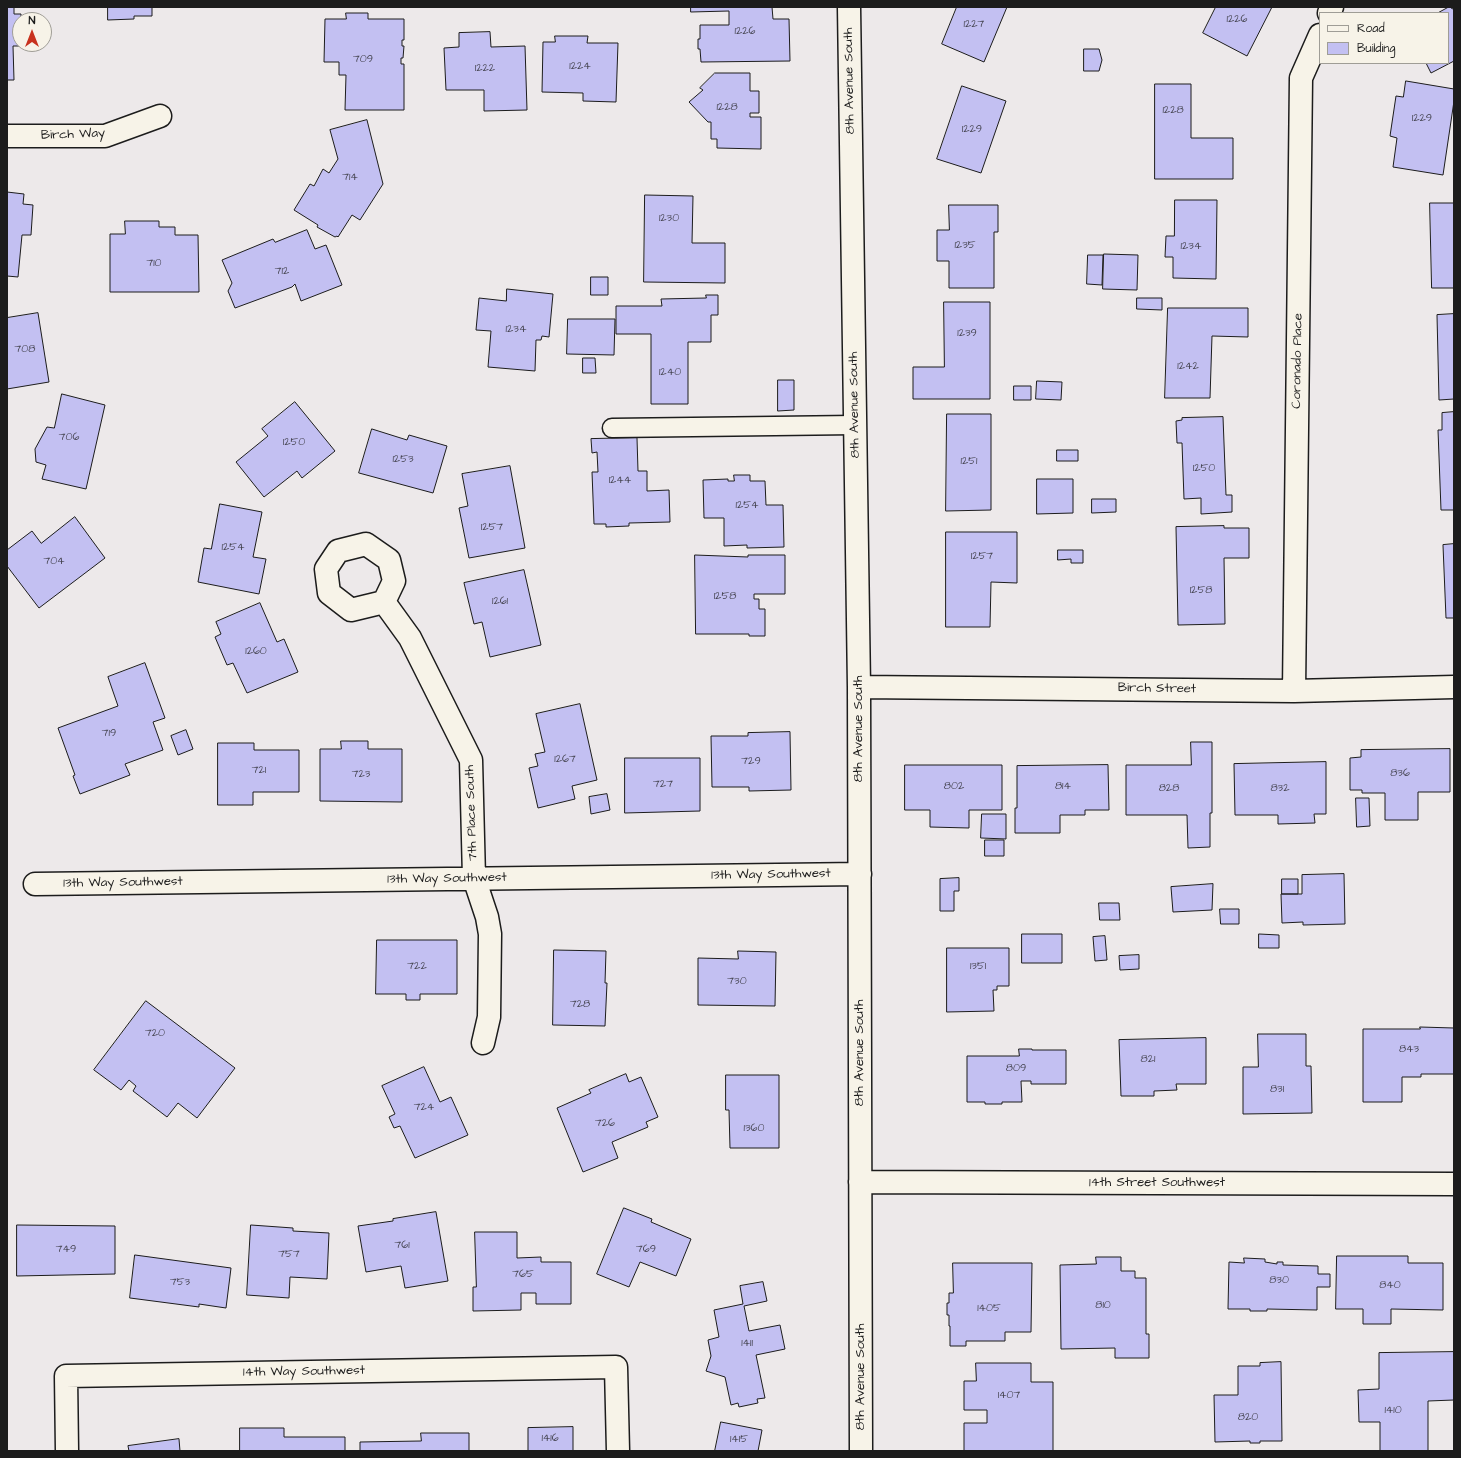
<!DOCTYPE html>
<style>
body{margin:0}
#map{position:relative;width:1461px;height:1458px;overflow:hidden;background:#ede9ea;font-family:"Architects Daughter",sans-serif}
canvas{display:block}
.frame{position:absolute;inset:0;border:8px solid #1c1c1c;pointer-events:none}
.legend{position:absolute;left:1319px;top:12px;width:130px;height:52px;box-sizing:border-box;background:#f7f3e8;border:1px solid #9f9d96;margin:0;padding:5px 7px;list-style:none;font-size:12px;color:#1c1c1c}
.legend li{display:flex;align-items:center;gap:8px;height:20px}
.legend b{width:20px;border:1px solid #9f9d96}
.north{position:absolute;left:12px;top:12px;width:40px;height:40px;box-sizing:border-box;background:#f7f3e8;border:1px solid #9f9d96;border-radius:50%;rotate:0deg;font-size:11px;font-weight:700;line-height:16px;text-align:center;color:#1c1c1c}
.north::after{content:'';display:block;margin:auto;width:14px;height:18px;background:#c8321e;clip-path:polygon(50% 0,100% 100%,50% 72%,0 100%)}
</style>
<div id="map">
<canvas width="1461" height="1458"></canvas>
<div class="frame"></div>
<ul class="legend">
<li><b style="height:5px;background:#f7f3e8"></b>Road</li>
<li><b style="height:11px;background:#c3c0f2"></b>Building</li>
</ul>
<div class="north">N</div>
</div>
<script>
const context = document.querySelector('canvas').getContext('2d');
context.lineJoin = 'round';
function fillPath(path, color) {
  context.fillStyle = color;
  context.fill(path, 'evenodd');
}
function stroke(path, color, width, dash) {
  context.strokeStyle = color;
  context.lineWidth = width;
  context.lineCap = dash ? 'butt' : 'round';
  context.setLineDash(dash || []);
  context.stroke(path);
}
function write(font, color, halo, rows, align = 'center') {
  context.font = font + ' "Architects Daughter",sans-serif';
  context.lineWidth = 3;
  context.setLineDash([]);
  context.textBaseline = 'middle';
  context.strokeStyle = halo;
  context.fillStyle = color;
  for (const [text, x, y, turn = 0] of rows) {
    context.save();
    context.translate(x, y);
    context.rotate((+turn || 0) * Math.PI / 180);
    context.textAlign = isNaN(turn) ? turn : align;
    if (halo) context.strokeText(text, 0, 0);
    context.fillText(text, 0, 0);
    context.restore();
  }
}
const building = new Path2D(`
 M7,7H14V14H21V20H20V44H21V46H13L14,80H7Z
 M108,7H152V16H134V19L108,20Z
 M691,7H772L773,19H789L790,61L701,62L700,49H698V39H700V25H729V11L691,12Z
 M957,7H1007L984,62L942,44Z
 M1216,7H1272L1247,56L1203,33Z
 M1449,7H1451L1452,9L1454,8V61L1431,73L1426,63H1448V13H1438Z
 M346,13H368V19H404V40H402V46H404L403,58H401V64H404V110H345L346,75H339V62H324L325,19H346Z
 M490,32L491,47L525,46L527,110L484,111V90H446L444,48L459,47V33Z
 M555,36H588L587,43H618L616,102L583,101V93L542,92L543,42H555Z
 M1084,49H1099L1102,60L1099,71H1084Z
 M715,73H750V91H759V113H750V117H761V149L717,148V139H711V122H708L689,102L703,90L700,88Z
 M1406,81L1454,89V101L1443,175L1393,167L1397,138L1390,136L1396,96L1403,97Z
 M1155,84H1191V138H1233V179H1155Z
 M962,86L1006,101L981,173L937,159Z
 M367,120L383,184L360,220L352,215L338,237L337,236L335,237L317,227L318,225L294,210L310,184L314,186L323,169L329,173L338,159L330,130Z
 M7,192L24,194L23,204L33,205L31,235H22L18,277L7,276Z
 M645,195L693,196L692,243H725V283L644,282Z
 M1175,200H1217L1216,279L1173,278V257H1165L1166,236H1174Z
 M1430,203H1454V288H1432Z
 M949,205H998V232H994V288H949V261H937V230H949Z
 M125,221H159V227H175V235H198L199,292H110V234H125Z
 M307,230L315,249L326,245L342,285L301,301L295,284L292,287L235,308L228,291L232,283L222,260L273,239L275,242Z
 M1104,254L1138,255L1137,290L1103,289Z
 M1088,255H1103L1102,285L1087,284Z
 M591,277H608V295H591Z
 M507,289L553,294L549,337L542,336L541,340H536L535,371L488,367L491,331L476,330L479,298L506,301Z
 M706,295H718V315H711V342H688V404H651V334H616V306H662L661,299L706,298Z
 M1137,298H1162V310L1137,309Z
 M944,302H990V399H913V367H944Z
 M1168,308H1248V337L1212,336L1210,398H1165Z
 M38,313L49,382L7,389V318Z
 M1454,314V399L1439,400L1437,315Z
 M568,319H615L614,355L567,354Z
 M583,358H595L596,373H583Z
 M778,380H794V410L778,411Z
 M1037,381L1062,382L1061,400L1036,399Z
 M1014,386H1031V400H1014Z
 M62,394L105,405L86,489L42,479L46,465L36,462L35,449L47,427L54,428Z
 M295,402L335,451L302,478L297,471L264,497L236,462L268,436L262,429Z
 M1454,412V510H1441L1438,430H1442V413Z
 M947,414H991V510L946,511Z
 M1223,417L1226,495H1232V512L1201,514V498L1184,499L1182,443H1177L1176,421L1182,420V418Z
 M372,429L407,440L409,435L447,446L433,493L359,473Z
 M637,438L638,471H647V491L669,490L670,522L629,523V526L606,527V524H594L592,472H598L597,452L592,453L591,439Z
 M1057,450H1078V461H1057Z
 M510,466L525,548L469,558L459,508L468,506L462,474Z
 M734,475H750V481H765L766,505H783L784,547L747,548V545L724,546V518H704L703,480L728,479V481H734Z
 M1037,479H1073V513L1037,514Z
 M1092,499H1116V512L1092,513Z
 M220,504L262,512L253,557L266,559L259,594L198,582L204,548L211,549Z
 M75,517L105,558L39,608L7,566V550L32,531L41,543Z
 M1224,526V528H1249V558H1224L1225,624L1178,625L1176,527Z
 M946,532H1017V583L991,582L990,627H946Z
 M1454,544V618H1446L1443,545Z
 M1058,550H1083V563H1071V559L1058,560Z
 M695,555L748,557V555H785V594H754V599H759V609H765V636H749V634H696Z
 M524,570L541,645L490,657L482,622L474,624L464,583Z
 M260,603L277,642L284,639L298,672L247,693L233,663L227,665L215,637L221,634L216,622Z
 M145,663L165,718L153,722L163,750L125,764L130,775L80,794L73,776L75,775L58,728L118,706L108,677Z
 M580,704L597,780L572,786L575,799L538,808L529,768L538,766L535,754L545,752L536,714Z
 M186,730L193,749L178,755L171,736Z
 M790,732L791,790L749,791V787H712L711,736H748V733Z
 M341,741H368V749H402V802L320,801V749H341Z
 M1191,742H1212V813H1210V847L1188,848L1187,815H1126V765H1191Z
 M218,743H254V750H299V792H253V805H218Z
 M1450,749V792H1418V820H1385V793H1362V790H1350V758L1361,757V750Z
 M625,758H700V811L625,813Z
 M1326,762V814H1314L1315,823L1278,824V815H1235L1234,764Z
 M905,765H1002V810H969V828L930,827V810H905Z
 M1108,765L1109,810H1085V815H1060V833H1015V808H1017V766Z
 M607,794L610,810L591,814L589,797Z
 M1356,798H1369L1370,826L1357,827Z
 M982,814H1006V839L981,838Z
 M985,840H1004V856H985Z
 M1344,874L1345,924L1303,925V922L1282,923L1281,894H1302V875Z
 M959,878V891H954V911H940V879Z
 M1282,879H1298V894H1282Z
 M1213,884L1212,910L1173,912L1171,887Z
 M1099,903H1119L1120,920H1100Z
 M1220,909H1239V924H1221Z
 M1022,934H1062V963H1022Z
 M1259,934L1279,935V948H1259Z
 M1105,936L1107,960L1095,961L1093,937Z
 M377,940H457V994H420V1000H406V994H376Z
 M947,948H1009V986H997V990H993L994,1011L947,1012Z
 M554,950L606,951L605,983H607L605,1026L553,1025Z
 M738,951L776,952L775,1006L698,1005V958L738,959Z
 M1139,955V969L1120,970L1119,956Z
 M146,1001L235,1068L197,1118L178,1103L167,1117L133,1091L136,1086L129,1080L121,1090L94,1070Z
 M1420,1027L1454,1028V1074H1421V1077H1402V1102H1363V1029H1420Z
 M1258,1034H1306V1066H1311L1312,1113L1243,1114V1067H1258Z
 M1206,1038V1084H1176L1177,1090L1154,1091V1096H1121L1119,1040Z
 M1019,1049H1032V1050H1066V1084H1031V1081H1021L1022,1102H1002V1104H985V1102H967V1056H1019Z
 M424,1067L440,1102L451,1097L468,1135L415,1158L400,1126L394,1128L389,1117L395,1114L382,1086Z
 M626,1074L629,1082L641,1077L658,1117L646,1122L648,1127L612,1142L618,1158L583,1172L557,1108L591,1093L589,1090Z
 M726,1075H779V1148H730L729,1110H726Z
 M624,1208L652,1219L651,1222L691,1239L676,1276L640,1262L629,1287L597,1274Z
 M436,1212L448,1281L405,1288L401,1266L366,1272L358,1226L393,1221V1219Z
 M17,1225L115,1226V1274L17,1276Z
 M251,1225L293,1228V1231L329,1233L327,1279L290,1277L289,1298L247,1295Z
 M475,1232H517V1258L541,1257V1262H571V1304H536V1293H521V1310L473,1311V1287H476Z
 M135,1255L231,1268L226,1308L199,1304V1307L130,1298Z
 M1337,1256H1408V1263H1443V1310L1391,1309V1324H1363V1309H1336Z
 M1096,1257H1121V1271H1135V1278H1146V1334H1149V1358H1115V1348L1061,1349L1060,1265L1096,1264Z
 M1244,1258L1265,1259V1262L1277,1264V1262H1283V1265L1318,1266V1274H1330V1287H1317V1310L1267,1309V1311H1250V1309H1228L1229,1262L1244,1263Z
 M953,1263H1032L1031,1332H1005V1341H966V1346H950V1326H949V1315H947V1303H949V1293H953Z
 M763,1282L767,1301L744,1306L749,1331L780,1325L785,1349L756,1355L765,1398L757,1399L758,1403L739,1407L738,1403L731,1405L725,1377L706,1371L711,1356L708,1340L719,1337L714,1310L743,1304L740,1286Z
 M1454,1352V1400L1428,1401V1451H1380V1422H1359L1358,1390L1379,1389V1353Z
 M1281,1362L1282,1441H1260V1443H1250V1441L1215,1442L1214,1395H1238V1366H1260V1363Z
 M976,1363H1031V1382H1053V1451H964V1423H987V1410H964V1381H976Z
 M721,1422L762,1430L758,1451H715Z
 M573,1427V1451H528V1428Z
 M240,1428H284V1437H345V1451H240Z
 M421,1433H469V1451H360V1442L421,1441Z
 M179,1439L180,1451H129L128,1446Z`);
fillPath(building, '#c3c0f2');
stroke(building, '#1c1c1c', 1);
const lane = new Path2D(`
 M612,428L855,425`);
const street = new Path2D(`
 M849,7L859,687L861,1451
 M1329,13L1332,7
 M7,136H105L160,116
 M384,602L351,610L329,593L326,569L338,551L366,544L389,560L394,581L384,602L410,638L471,760L474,878L487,917L490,934L489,1017L483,1043
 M859,687L1294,691L1454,687
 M1294,691L1301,78L1320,35
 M35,884L860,874
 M860,1182L1454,1184
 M67,1451L66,1376L616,1367L618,1451`);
stroke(lane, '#1c1c1c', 21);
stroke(street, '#1c1c1c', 25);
stroke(lane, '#f7f3e8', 18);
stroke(street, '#f7f3e8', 22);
write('11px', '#464552', null, [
 ["1226",1237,20],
 ["1227",974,25],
 ["1226",745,32],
 ["709",363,60],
 ["1224",580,67],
 ["1222",485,69],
 ["1228",727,108],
 ["1228",1173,111],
 ["1229",1422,119],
 ["1229",972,130],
 ["714",350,178],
 ["1230",669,219],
 ["1235",965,246],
 ["1234",1191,247],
 ["710",154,264],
 ["712",282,272],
 ["1234",516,330],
 ["1239",967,334],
 ["708",25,350],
 ["1242",1188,367],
 ["1240",670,373],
 ["706",69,438],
 ["1250",294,443],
 ["1253",403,460],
 ["1251",969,462],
 ["1250",1204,469],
 ["1244",620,481],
 ["1254",747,506],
 ["1257",492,528],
 ["1254",233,548],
 ["1257",982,557],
 ["704",54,562],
 ["1258",1201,591],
 ["1258",725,597],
 ["1261",500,602],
 ["1260",256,652],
 ["719",109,734],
 ["1267",565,760],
 ["729",751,762],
 ["721",259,771],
 ["836",1400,774],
 ["723",361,775],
 ["727",663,785],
 ["802",954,787],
 ["814",1063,787],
 ["828",1169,789],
 ["832",1280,789],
 ["722",417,967],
 ["1351",978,967],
 ["730",737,982],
 ["728",580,1005],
 ["720",155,1034],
 ["843",1409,1050],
 ["821",1148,1060],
 ["809",1016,1069],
 ["831",1277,1090],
 ["724",424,1108],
 ["726",605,1124],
 ["1360",754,1129],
 ["761",402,1246],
 ["749",66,1250],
 ["769",646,1250],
 ["757",289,1255],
 ["765",523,1275],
 ["830",1279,1281],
 ["753",180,1283],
 ["840",1390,1286],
 ["810",1103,1306],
 ["1405",989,1309],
 ["1411",747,1344],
 ["1407",1009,1396],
 ["1410",1393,1411],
 ["820",1248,1418],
 ["1416",550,1439],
 ["1415",739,1440]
]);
write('13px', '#1c1c1c', '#f7f3e8', [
 ["8th Avenue South",850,81,-91],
 ["Birch Way",73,135,-2],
 ["Coronado Place",1298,361,-89],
 ["8th Avenue South",855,405,-91],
 ["Birch Street",1157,689,1],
 ["8th Avenue South",859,729,-90],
 ["7th Place South",472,813,-92],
 ["13th Way Southwest",771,875,-1],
 ["13th Way Southwest",447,879,-1],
 ["13th Way Southwest",123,883,-1],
 ["8th Avenue South",860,1053,-90],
 ["14th Street Southwest",1157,1183],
 ["14th Way Southwest",304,1372,-1],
 ["8th Avenue South",861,1377,-90]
]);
</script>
